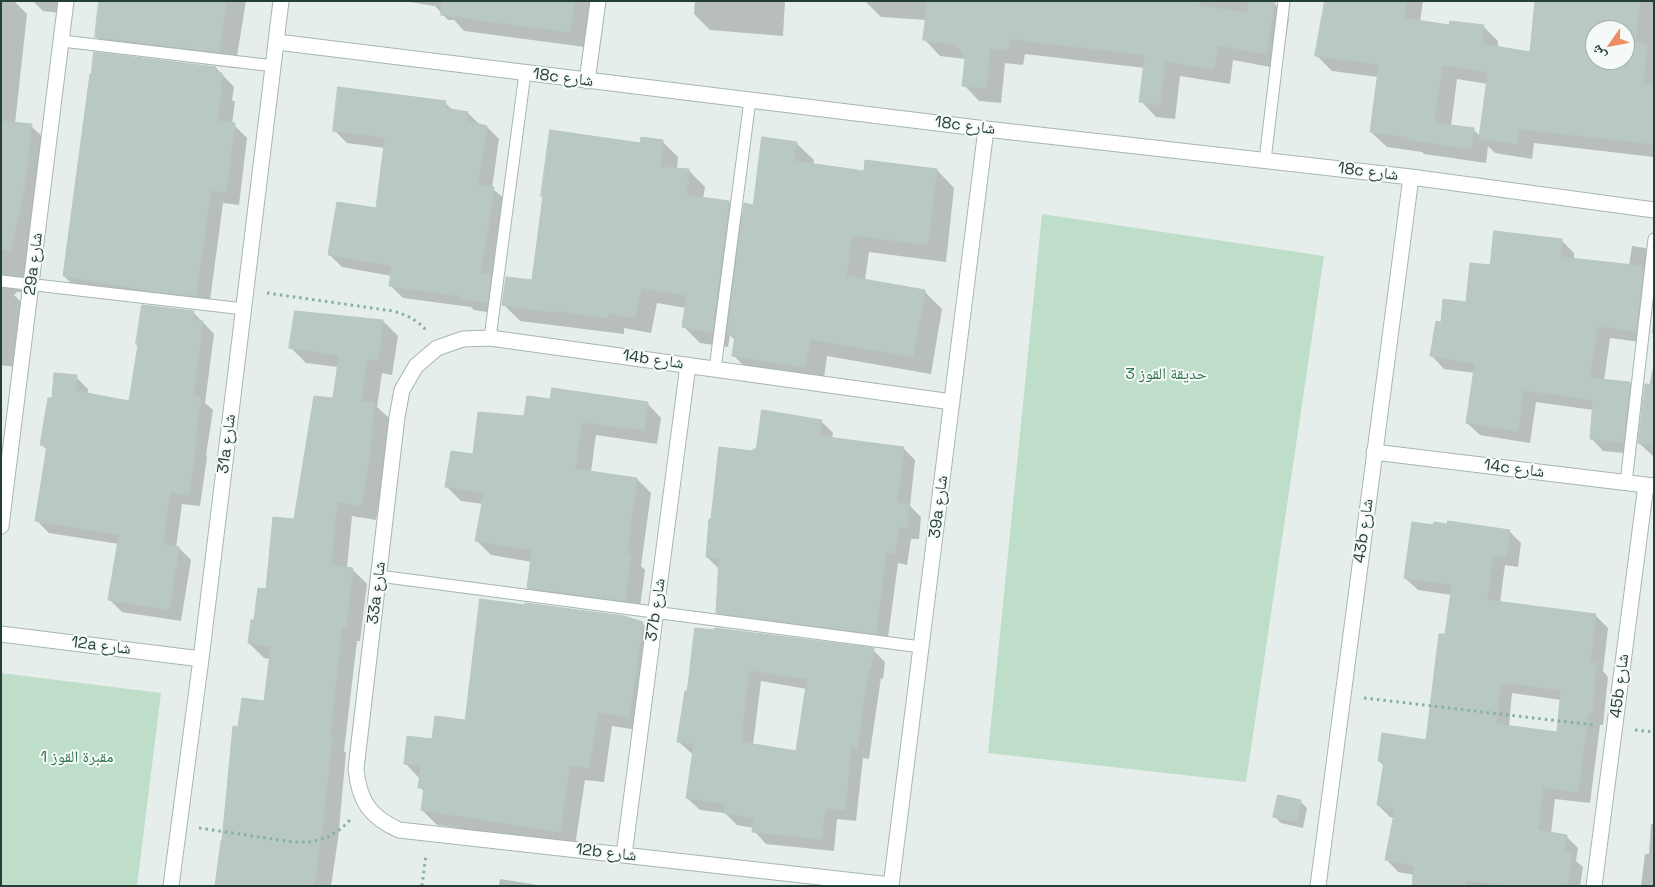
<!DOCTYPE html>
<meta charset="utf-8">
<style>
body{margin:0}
#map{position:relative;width:1655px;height:887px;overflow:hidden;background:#e5eeea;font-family:"Space Grotesk","Noto Naskh Arabic",sans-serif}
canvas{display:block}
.frame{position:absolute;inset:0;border:2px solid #243f39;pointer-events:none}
.north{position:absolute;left:1585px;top:20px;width:50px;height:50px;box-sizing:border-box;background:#f5faf8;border:1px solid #a1afac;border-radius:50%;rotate:237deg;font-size:14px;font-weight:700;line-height:20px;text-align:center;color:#243f39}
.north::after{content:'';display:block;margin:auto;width:18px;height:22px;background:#ed8d64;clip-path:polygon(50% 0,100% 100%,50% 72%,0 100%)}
</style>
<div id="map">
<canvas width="1655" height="887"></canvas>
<div class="frame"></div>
<div class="north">ش</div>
</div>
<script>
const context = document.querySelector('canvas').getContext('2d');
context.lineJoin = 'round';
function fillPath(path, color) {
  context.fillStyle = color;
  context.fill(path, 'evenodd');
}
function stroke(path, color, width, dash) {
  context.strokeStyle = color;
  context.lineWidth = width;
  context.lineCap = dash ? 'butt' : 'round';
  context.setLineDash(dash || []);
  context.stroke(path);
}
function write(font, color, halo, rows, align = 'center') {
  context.font = font + ' "Space Grotesk","Noto Naskh Arabic",sans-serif';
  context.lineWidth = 4;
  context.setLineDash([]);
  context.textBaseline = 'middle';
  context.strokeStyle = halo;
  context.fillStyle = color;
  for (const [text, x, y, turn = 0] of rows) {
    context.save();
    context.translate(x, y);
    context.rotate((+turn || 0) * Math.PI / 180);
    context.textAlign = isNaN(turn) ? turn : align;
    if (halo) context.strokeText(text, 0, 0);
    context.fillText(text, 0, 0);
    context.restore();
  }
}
fillPath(new Path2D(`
 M1042,214L1324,256L1246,782L988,753Z
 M1,673L161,693L137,886H1Z`), '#bfdec9');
fillPath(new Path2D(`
 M1,1H14L27,14L15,124L31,126L50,144L30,292H17L14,295L28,309L21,368L1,365Z
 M33,1H62L61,13L43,11Z
 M100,1H246L235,68L113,53L97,37Z
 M403,1H591L585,47L464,31L454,20H448L435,6Z
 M695,1H785L783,36L710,30L694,14Z
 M865,1H1260L1274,3L1289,19L1281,69L1233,60L1230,84L1180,76L1175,119L1156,117L1141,101L1145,68L1025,54L1023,65L1005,63L1001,103L979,101L964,85L966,59L940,56L925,40L927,20L881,17Z
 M1350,1H1423L1420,22L1450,27L1483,26L1498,41V48L1531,53L1537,1H1654V157L1534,143L1532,159L1495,153L1488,146L1486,163L1424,154L1422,152L1387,147L1371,132L1378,77L1332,71L1316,55ZM1595,30H1625V60H1595ZM1457,79L1488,84L1480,136L1473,129L1451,126Z
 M216,68L234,87L232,100L235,102L232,124L234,125L247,138L239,205L223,203L209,308L77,289L64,276Z
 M445,103L454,111L468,113L480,125L487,127L499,139L492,188L506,200L493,279L503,288L499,314L474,310L471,307L403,298L391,286L392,276L342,267L330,255L377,209L385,148L347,143L334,130Z
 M662,141L678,157L677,169L688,170L705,187L703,199L729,202L744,217L754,206L796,143L814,160L813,165L865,172L937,170L954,188L946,262L869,252L865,280L924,291L942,309L931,374L827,356L823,384L751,373L733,355L736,341L730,335L728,347L700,343L683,326L686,308L657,303L651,333L624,328V334L520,321L503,304L533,282L544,198L542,196L641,145Z
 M1562,241L1574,253V260L1629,266L1632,246L1645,248L1654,257V295L1648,343L1610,338L1604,381L1629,383L1642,396L1635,454L1603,451L1591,438L1593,410L1536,402L1530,443L1480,435L1467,423L1475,373L1444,369L1432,356L1442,323L1467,303L1491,266Z
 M193,312L214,334L205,403L213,410L206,455L207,457L200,506L182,504L176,548H179L191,560L181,621L122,612L110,600L119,544L49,533L37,521L48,451L41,444L53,400L76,377L88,389V395L130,403Z
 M1654,318V334L1652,332Z
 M383,321L398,336L392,375L382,373L377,407L389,418L385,467L376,520L352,516L347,568L352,569L367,584L360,641H357L344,751L346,753L338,839L331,886H217L239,728L265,703L271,659L264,658L249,643L255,621L295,520L334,399L338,367L306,363L291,348Z
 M1654,361V457L1639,443Z
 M552,400L647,403L661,418L657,444L596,435L591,472L637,479L651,493L641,566L645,570L639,614L542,602L528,587L532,562L491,555L477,541L483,504L461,501L447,487L474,455L525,417Z
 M821,421L833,433L832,439L903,448L915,460L910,506L921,517L919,539H911L907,565L898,563L887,645L729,624L717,612L719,569L707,557L713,520L754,452Z
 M1434,526L1509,531L1521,543L1518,567L1505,565L1500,603L1596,616L1608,628L1603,671L1608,677L1603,725H1600L1590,803L1555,799L1551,833L1566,836L1578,848L1576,861L1583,867L1580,886H1414L1415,875L1398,872L1386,859L1394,818L1390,817L1378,805L1385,767L1379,761L1427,741L1446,636L1452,595L1418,590L1405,578ZM1512,693L1561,700L1558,734L1509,727Z
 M642,623L658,638L644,731L612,726L604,782L585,780L575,846L437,825L422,810L425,792L419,787L420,779L405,763L433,741Z
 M696,629L873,650L885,662L883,679L881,678L869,759L863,758L856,821L837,819L834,851L766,844L754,831V828L737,825L725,813L700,810L687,798L694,754L691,753L678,741L688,693ZM761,681L807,689L797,752L753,745Z
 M1300,801L1307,808L1303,828L1281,823L1275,817Z
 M1651,824H1654V886H1641L1645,854H1649Z
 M500,879L544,886H499Z`), '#0003');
const building = new Path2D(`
 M99,1H227L219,52L95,37Z
 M442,1H574L570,32L441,15Z
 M928,1H1200L1199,6L1247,13L1249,1H1275L1266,54L1218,45L1214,69L1165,61L1160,105L1139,102L1145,55L1010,39L1008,50L990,48L986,88L962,86L965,59L956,44L923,40Z
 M1325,1H1406L1404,18L1449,25L1450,21L1484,25L1482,44L1530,52L1535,1H1640L1635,42L1647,44L1643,85H1654V144L1519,129L1517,144L1479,138L1488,72L1442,65L1434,123L1474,128L1471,149L1425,142L1408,140V137L1370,132L1379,64L1315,56ZM1595,30H1625V60H1595Z
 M94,52L216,67L215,72L222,73L220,87L222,88L217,121L235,123L232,149L226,192L211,190L196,296L144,290L63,276L90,74H91Z
 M338,87L446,101L445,108L468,112L467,121L487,126L478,185L494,187L489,218H490L480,273L491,274L487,303L460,298L461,296L389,286L392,266L328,255L337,202L376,208L385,137L333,131Z
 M1,121L32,124L24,190L11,250L1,249Z
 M550,130L640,143L641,137L663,140L660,167L689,169L686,195L729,201L712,332L682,327L687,295L641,288L635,318L609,313L608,318L555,311V313L502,305L506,277L532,280L543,196H541Z
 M762,137L797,142L794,161L864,171L865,160L937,169L928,245L852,235L846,276L925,290L913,357L810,339L805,367L732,356L735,336L727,334L744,203L753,205Z
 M1494,231L1562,239L1561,257L1642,266L1641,270H1643L1636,331L1597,326L1590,378L1630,382L1623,442L1590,439L1593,400L1523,390L1518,431L1466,423L1475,363L1430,356L1436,321L1441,322L1443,299L1466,302L1470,263L1490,265Z
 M142,305L194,311L193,320L203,321L193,396L201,397L194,444H196L189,495L170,492L163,545L179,547L169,610L108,600L119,535L35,521L47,446L40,445L48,398H52L54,373L77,375L76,391L129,401L138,345L136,344Z
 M295,311L383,320L378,361L367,359L361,401L374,402L370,451L361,506L337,501L331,565L353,568L346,627H342L330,736H332L323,823L314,886H215L221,841H222L233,726L238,727L242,698L264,701L271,646L248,643L251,620H254L258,588L266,589L273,517L294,519L314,396L333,398L339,355L289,348Z
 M1645,384L1654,385V445L1638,443Z
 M552,388L648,402L644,430L582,422L575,469L637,478L627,554L631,555L625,601L527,588L532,550L475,541L484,493L445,487L451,451L473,454L478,412L524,416L527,396L550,399Z
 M762,410L822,420L819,436L904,447L897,503L909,504L907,528L899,527L895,553L886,552L876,634L716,613L719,558L706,557L709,519H711L719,447L753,451V449H756Z
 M1448,521L1510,530L1506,556L1493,554L1487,600L1596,614L1590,663H1596L1592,713H1588L1578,792L1543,787L1538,830L1567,835L1564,853L1572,854L1567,886H1508L1466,880L1465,886H1412L1414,866L1385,860L1395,809L1377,805L1384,762L1378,761L1382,733L1426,740L1439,634H1445L1452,585L1404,578L1412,522L1433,525L1434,522L1447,524ZM1501,682L1561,690L1557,732L1496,724Z
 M480,599L525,605V603L624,616L643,622L629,717L598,712L589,768L570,765L560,832L421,810L424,788H418L421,766L404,764L407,736L432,739L435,716L465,720Z
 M695,628L714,630L715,628L874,648L871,667H869L857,748L851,747L845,810L825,808L822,839L752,832L754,818L724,813L725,803L686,798L694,744L677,742L685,691H687ZM749,670L807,679L796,751L741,742Z
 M1278,795L1301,800L1297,822L1273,817Z`);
fillPath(building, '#bac8c3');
stroke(building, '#b7c7c1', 1);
const lane = new Path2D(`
 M62,41L274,66
 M1265,160L1284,1
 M1,281L244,309
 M490,338L525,73
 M715,369L750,100
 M1626,483L1654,239
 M379,576L921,647`);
const street = new Path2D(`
 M277,42L986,129L1411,177L1654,210
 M587,81L598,1
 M1374,452L1654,486
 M1,526L66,1
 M1,634L201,659
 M624,855L688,365
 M891,885L399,830C370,817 359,801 356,769L397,417L402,390L416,366L437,348L463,339L490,338L952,402
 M171,886L201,659L281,1
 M891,886L986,129
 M1318,886L1411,177
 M1594,886L1646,485`);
stroke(lane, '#a7b6b1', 13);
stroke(street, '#a7b6b1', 17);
stroke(new Path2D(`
 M267,293L393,311C407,315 417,320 426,330
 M1364,698L1594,725
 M1635,730L1654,732
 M199,828L293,842H311L328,837L342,828L350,820
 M422,886L426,854`), '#86b0a5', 3, [2.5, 4]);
stroke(lane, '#fff', 11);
stroke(street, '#fff', 15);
write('16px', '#243f39', '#f5faf8', [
 ["18c شارع",563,78,7],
 ["18c شارع",965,126,7],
 ["18c شارع",1368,172,7],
 ["29a شارع",34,264,-83],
 ["14b شارع",653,360,8],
 ["31a شارع",227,444,-83],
 ["14c شارع",1514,469,7],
 ["39a شارع",939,507,-83],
 ["43b شارع",1364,531,-82],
 ["33a شارع",377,593,-83],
 ["37b شارع",656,610,-82],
 ["12a شارع",101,646,7],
 ["45b شارع",1620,686,-83],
 ["12b شارع",606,853,6]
]);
write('16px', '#30754e', '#f5faf8', [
 ["حديقة القوز 3",1166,375],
 ["مقبرة القوز 1",77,758]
]);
</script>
